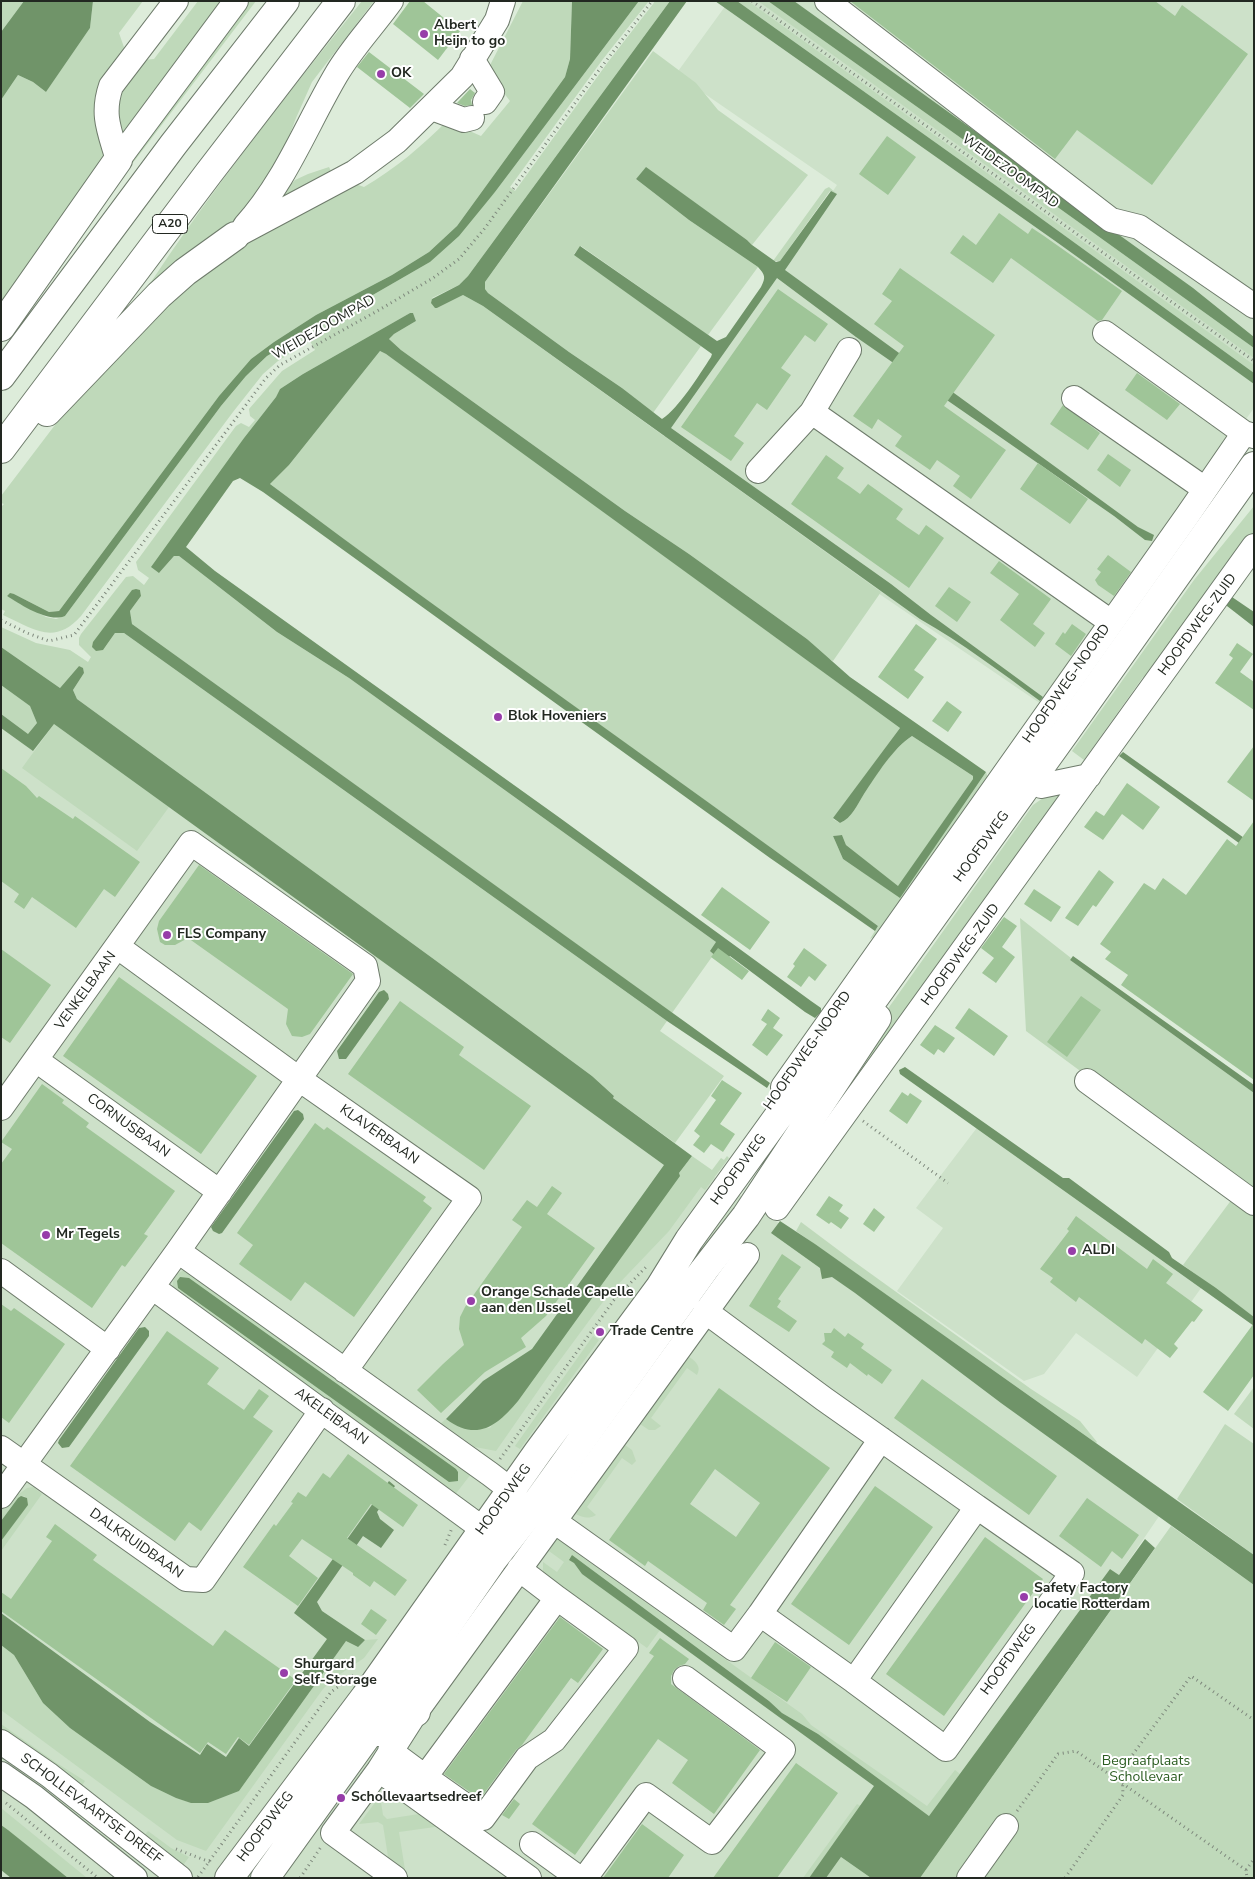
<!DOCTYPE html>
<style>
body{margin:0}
#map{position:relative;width:1255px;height:1879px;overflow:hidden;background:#ddecda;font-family:"Nunito Sans",sans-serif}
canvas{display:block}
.frame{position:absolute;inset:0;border:2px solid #222821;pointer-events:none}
</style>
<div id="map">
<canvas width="1255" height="1879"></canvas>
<div class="frame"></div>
</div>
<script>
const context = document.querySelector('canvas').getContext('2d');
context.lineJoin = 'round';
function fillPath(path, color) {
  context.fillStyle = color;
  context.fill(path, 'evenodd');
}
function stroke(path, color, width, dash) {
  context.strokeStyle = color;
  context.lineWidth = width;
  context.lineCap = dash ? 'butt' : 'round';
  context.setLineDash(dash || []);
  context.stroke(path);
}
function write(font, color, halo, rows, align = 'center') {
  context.font = font + ' "Nunito Sans",sans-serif';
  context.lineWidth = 4;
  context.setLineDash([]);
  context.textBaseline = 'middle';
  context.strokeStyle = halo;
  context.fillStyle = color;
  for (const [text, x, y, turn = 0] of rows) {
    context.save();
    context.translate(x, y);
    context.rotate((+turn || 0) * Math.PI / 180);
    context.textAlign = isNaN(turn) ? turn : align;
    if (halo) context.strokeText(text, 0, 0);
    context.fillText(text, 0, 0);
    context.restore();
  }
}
fillPath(new Path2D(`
 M729,1H1254V408L1041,704L659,444L837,185L676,74Z
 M1,661L581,1081L1168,1503L1119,1575L1110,1569L929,1816L880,1781L809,1878H1Z
 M979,1125L1204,1284L1137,1377L1076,1333L1044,1374L1024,1381L897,1291L943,1228L916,1208Z`), '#cde1c9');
fillPath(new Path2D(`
 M1,1H24L1,32Z
 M93,1H143L119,33L126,53L105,161L1,309V100L18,75L33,82L46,92L90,28Z
 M198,1H227L124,139L117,114L121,89L142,60L154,59Z
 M241,1H256L37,289Z
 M362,1H374L312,82L296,118L276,172L259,205L145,291C211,190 287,95 362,1Z
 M523,1H572L570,59L565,77L457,226L429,252L392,275L316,315L274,342L251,359L219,396L59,611L49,612L14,594L7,596L46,617L56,619L65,616L221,406L246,376L267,356L430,262L495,192L639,1H649L603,59L510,187L515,191L608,62L653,4L655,1H670L468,276L459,285L432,298L437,308L463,295L483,306L881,592L833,661L825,657L807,639L689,554L625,511L401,350L389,339L394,334L416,321L413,313H410L303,374L280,389L276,397L244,438L159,573L174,556H179L277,632L349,678L716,942L714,954L672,1013L132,624L130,611L141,596L140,590L103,650L115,633H124L667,1021L660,1031L724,1076L675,1143L613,1098L614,1096L592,1076L435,960L77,699L73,690L84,673L79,666L60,688L1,647V627L36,643L70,650L88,662L91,657L79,645V638L81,634L126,577L133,576L144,585L149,578L138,570L136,562L139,558L236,426L241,423L249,427L255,420L250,416L249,409L282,371L315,350L310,341L278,361L263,374L233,412L81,616C54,646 34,629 3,615L5,611L1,609V507L4,504L1,503V496L115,346L191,275L350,182L364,187C395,169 422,146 447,121L481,136L510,101L487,71Z
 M737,1H748L1254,365V373L995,185Z
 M758,1H768L999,165L1247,343L1254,348V358Z
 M653,51L696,83L718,110L808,175L752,245L747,240L646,168L636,179L689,220L758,267L708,335L581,246L574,254L701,346L653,413L622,388L569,352L488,293L485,289V282Z
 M329,167L333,175L269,207L295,180L308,174Z
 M829,187L837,194L830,191L780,261H773L825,189Z
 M380,351L386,354L433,387L900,728L833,819L840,823C852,818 857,805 864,794C876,775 893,748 912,736L973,776V779L898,887L846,845L842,835L833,836L843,859L900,897L986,772L990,783L886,930L870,939L878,926C676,777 470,635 270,484L289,465Z
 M1254,506L1253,534L1152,675L1143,677L1084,760L1072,751L1194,580Z
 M1,685L30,706L37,723L28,734L1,714Z
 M54,724L169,807L137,851L22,768Z
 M1063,794L838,1108L835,1106L836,1098L887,1010L1033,805L1046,796Z
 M1020,918L1071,958L1070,960L1254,1093V1199L1026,1031Z
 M692,1156L712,1170L721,1158L724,1160L727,1156L729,1158L705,1190L701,1187L669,1231L608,1295L549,1375L496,1451L475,1447L445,1426L441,1427L439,1425L446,1419C460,1429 473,1430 490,1428Z
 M1235,1195L1254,1209V1317L1183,1265Z
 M801,1222L849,1258L1031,1389L1080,1421L1097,1442L1096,1443L796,1231Z
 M188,1269L471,1474L454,1496L173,1292C172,1279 174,1273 188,1269ZM180,1277L458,1472L177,1282Z
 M593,1336L599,1340L520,1449L515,1446Z
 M688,1356C695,1361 702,1366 697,1375L687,1368L651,1418L661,1426L655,1430H649L640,1424Z
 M1254,1387V1429L1234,1414Z
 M1225,1424L1254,1444V1555L1177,1499Z
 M625,1445L632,1450L636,1461L632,1465L622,1458L587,1507L596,1515C589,1519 583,1518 576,1514Z
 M33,1487L42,1494L1,1551V1541L27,1498L24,1496L18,1498L1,1521V1511L15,1491L19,1494L27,1488Z
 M1171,1526L1254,1585V1878H920Z
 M561,1532L570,1539L572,1550L802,1714L811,1725L927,1806L955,1770L960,1774L929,1816L818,1734L782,1713L769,1701L572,1555L574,1563L582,1574L660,1630L647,1648L543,1573V1562L557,1572L564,1562L549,1551Z
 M378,1639L364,1658L333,1679L323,1689L206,1851L177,1840L1,1710V1645L14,1655L43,1703L70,1728L151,1786L176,1798L192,1803H208L239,1791L346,1641L357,1647L365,1640Z
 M1,1724L55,1762L85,1781L81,1787L1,1737Z
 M380,1796L383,1815L387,1819L425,1813L442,1826L399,1832L406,1876L389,1863L383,1825L378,1822L359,1824Z
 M857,1804L861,1806L809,1878H803Z
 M1,1808L87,1878H68L1,1825Z
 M148,1831L171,1848L189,1857L179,1871L142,1838Z
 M841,1857L871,1878H826Z`), '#bfd9ba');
fillPath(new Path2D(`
 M24,1H93L90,28L46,92L33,82L18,75L1,100V32Z
 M572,1H639L495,192L459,236L430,262L267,356L246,376L221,406L65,616C49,623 21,605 7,596L10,593L14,594L49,612L59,611L219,396L251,359L274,342L316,315L392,275L429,252L457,226L565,77L570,59Z
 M670,1H687L485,282V289L488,293L569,352L622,388L662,419C679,408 699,375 711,357L712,354L574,255L580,246L717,341L726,337L761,287C766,277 765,275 758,267L689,220L636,179L646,167L747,240L752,245L776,262L780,261L831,191L837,194L785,270L1138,527L1154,535L1152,541L1145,540L1114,516L856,337L777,278L671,428L891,584L931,615L1043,697L1040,701C1001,672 962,643 920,619L483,306L463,295L437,308H435L431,303L432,299L459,285L468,276Z
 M715,1H737L995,185L1254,373V384L1058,243Z
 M768,1H794L1193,288L1254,337V348L999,165Z
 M410,313H413L416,321L394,334L389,339L401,350L625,511L689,554L807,639L850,677L986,772L900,898L843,859L833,836L842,835L846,845L898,886L973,779V776L912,736C893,748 876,776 864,794C857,805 852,818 840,823L833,818L900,728L386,354L380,351L289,465L270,484C463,629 661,766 855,909L878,926L875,931L770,858L263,492L240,478L233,481L186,547L215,571L560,818L811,1001L821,1008V1012L815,1018L805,1012L730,956L721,964L718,958L710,951L716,942L349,678L277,632L179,556H174L159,573L151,567L244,438L276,397L280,389L303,374Z
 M136,589L140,590L141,596L130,611L132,624L770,1083L767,1088L667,1021L124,633H115L103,650L96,651L92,647L93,642L132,590Z
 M1232,597L1254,612V627L1227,606L1226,604L1229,598Z
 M1,647L60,688L79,666L83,668L84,673L73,690L77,699L435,960L592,1076L614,1096L613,1098L692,1156L679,1173L680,1176L518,1401C497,1426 477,1442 446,1419L483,1381L532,1349L664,1165L54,724L33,751L1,728V714L28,734L37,723L30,706L1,685Z
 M1123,752L1254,845V854L1119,756Z
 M1073,956L1254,1085V1093L1070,960Z
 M384,990L388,994L389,999L346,1059H339L337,1051L379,992Z
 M905,1067L1063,1178H1069L1169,1252L1172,1258L1216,1288L1254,1317V1326L900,1074L899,1070Z
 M298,1110L303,1114L304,1119L222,1233L219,1234L213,1231L211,1227L294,1111Z
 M780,1221L815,1244L1254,1555V1585L1001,1403L855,1293L832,1277L822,1279L820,1268L771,1233Z
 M180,1277L189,1278L456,1469L458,1472V1481L449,1482L182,1291L178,1288L177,1281Z
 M145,1327L149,1331V1336L69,1447L62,1448L58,1443L59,1440L139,1328Z
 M389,1481L395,1486L377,1512L380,1519L394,1530L381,1548L363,1536L317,1602L322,1611L365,1640L358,1647L346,1641L239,1791L208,1803H191L176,1798L151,1786L70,1728L43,1703L14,1655L1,1645V1613L150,1722L200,1755L207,1744L226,1757L239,1738L249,1746L327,1639L294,1613Z
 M21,1496L27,1498L28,1505L1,1541V1521L18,1498Z
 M1145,1539L1155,1548L920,1878H871L841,1857L826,1878H809L874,1786L582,1574L574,1563L569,1560L572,1555L769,1701L782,1713L818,1734L929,1816L1110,1569L1119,1575Z
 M1,1825L8,1830L68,1878H11L1,1870Z`), '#709469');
fillPath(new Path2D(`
 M410,1H423L460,31L438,60L393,24Z
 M850,1H1155L1175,16L1182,5L1248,54L1152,185L1077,130L1055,159Z
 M369,52L424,94L410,108L357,67Z
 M470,89L475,93L471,100L472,105L465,106L457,103Z
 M887,136L916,157L888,195L859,174Z
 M999,213L1028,234L1032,228L1044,236L1122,291L1102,320L1098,321L1011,258L993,283L950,253L963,235L976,245Z
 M900,268L995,335L944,406L1006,450L971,499L953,486L960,476L937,460L930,470L895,446L902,436L878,419L872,429L853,416L904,346L874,324L892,301L882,294Z
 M778,289L828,324L815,342L805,335L781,368L791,375L767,410L757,403L734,436L744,443L731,461L681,427Z
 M1137,373L1180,404L1167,420L1125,390Z
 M1063,405L1100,433L1088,450L1050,424Z
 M1108,454L1131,470L1120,487L1097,470Z
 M826,455L844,468L837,478L849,486L860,494L868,484L903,509L896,519L907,527L919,535L926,525L944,538L909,588L791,504Z
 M1038,463L1088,499L1070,524L1020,489Z
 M1108,555L1131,572L1114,596L1098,585L1095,580L1101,572L1097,569Z
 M999,561L1051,599L1033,624L1045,633L1035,647L1000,620L1019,594L990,573Z
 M949,587L971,602L957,622L935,606Z
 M916,624L937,639L914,670L924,677L908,699L878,677Z
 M1072,624L1086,634L1071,656L1055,644L1063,632L1065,634Z
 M1237,643L1253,654L1240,672L1254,682V710L1215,683L1233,658L1229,655Z
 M947,701L962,712L948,732L932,721Z
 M1254,746V801L1227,782Z
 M1,768L26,786L37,798L39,796L73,819L75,816L140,862L115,897L104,889L76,928L32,897L24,909L14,902L19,894L1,881Z
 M1127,783L1160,807L1143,830L1122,814L1103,840L1084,827L1096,811L1104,816Z
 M1254,821V1080L1121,985L1128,975L1105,959L1111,952L1100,944L1144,883L1155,890L1163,878L1186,895L1227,839L1236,846Z
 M199,865L353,974L310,1034L302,1037L292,1036L286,1024L288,1009L188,938L175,945H165L160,942L157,929L159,921Z
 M1099,870L1114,882L1096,907L1093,905L1078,926L1065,918Z
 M722,887L770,922L750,950L701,915Z
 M1034,889L1061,907L1051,922L1024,904Z
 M1004,917L1017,926L1002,947L1015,957L996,983L982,973L994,958L981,948Z
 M718,948L749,971L742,980L711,957Z
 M804,948L827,965L815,981L809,976L801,987L787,977L795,966L793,964Z
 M1,949L51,985L10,1043L1,1037Z
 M119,977L257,1076L201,1154L63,1056Z
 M1081,996L1101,1010L1067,1057L1047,1042Z
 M400,1001L464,1047L459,1055L531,1106L484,1170L348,1074Z
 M969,1008L1008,1036L994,1056L955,1028Z
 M768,1009L780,1018L773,1028L783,1035L767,1056L752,1045L767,1024L761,1020Z
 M935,1025L955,1038L944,1053L938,1049L934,1055L920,1045Z
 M722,1080L742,1093L720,1124L735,1134L723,1152L711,1144L704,1153L693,1145L700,1136L694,1131L716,1100L711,1096Z
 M42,1084L64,1100L62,1103L89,1123L86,1127L175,1191L144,1234L148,1236L125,1267L122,1265L92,1308L1,1243V1164L12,1149L1,1142Z
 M902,1092L908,1096L910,1093L922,1101L907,1124L889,1111Z
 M315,1123L324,1130L327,1127L426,1197L423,1201L432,1208L354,1317L305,1282L291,1301L239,1264L253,1245L237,1233Z
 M552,1186L562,1193L547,1214L595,1248L546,1316L521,1338L526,1347L485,1372L441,1413L417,1390L443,1364L464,1345L459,1329L460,1317L465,1307L522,1227L512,1220L527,1200L537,1207Z
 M829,1196L843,1205L839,1211L849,1218L841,1229L831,1222L829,1224L816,1215Z
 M874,1208L885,1217L874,1232L863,1224Z
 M1076,1216L1147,1269L1153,1259L1173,1274L1166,1283L1203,1310L1194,1322L1192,1321L1174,1344L1178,1348L1170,1358L1145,1339L1142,1344L1079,1297L1076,1302L1050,1282L1053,1278L1040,1269L1069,1231L1067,1229Z
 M782,1254L801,1267L778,1299L781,1301L777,1307L797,1321L789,1332L749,1306Z
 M1,1304L11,1311L14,1308L65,1344L9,1423L1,1417Z
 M1254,1323V1375L1228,1411L1203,1392Z
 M834,1328L845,1337L848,1333L864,1344L861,1348L892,1370L882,1384L868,1374L867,1376L850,1363L847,1368L831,1357L834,1352L822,1344L825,1341L824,1333H831Z
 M167,1331L219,1368L207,1384L244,1410L259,1389L269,1396L253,1417L273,1431L201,1531L189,1522L175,1541L70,1466Z
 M922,1379L1057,1476L1029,1515L894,1418Z
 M719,1388L830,1468L730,1605L736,1609L724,1625L703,1610L707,1603L648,1561L645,1566L609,1540ZM715,1469L760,1503L736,1537L690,1504Z
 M348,1454L418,1505L403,1527L371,1504L347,1538L407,1580L395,1596L374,1581L370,1587L353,1575V1573L302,1539L289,1556L318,1578L298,1606L243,1567L274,1524L276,1526L293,1503L291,1502L298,1492L306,1497L323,1473L330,1478Z
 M875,1486L933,1527L849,1645L791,1604Z
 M1087,1498L1139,1535L1122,1559L1112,1551L1101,1567L1059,1536Z
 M55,1524L97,1555L93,1560L213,1646L225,1630L296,1680L249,1745L238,1737L226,1754L208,1742L200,1753L1,1611V1592L11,1599L52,1541L46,1537Z
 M985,1537L1043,1579L944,1716L886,1674Z
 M371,1609L387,1620L376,1635L361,1624Z
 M560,1617L603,1649L578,1683L571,1678L522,1745L516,1750L480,1799L444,1774Z
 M660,1638L689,1659L685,1664L679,1666L674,1670L671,1676V1684L760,1750L714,1814L672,1783L688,1760L658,1739L575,1855L532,1824L654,1656L649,1653Z
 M775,1642L811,1667L787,1702L751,1678Z
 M796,1763L838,1793L777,1878H713Z
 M514,1799L520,1804L509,1819L502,1815Z
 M642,1824L684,1855L668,1878H603Z`), '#9fc598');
const minor = new Path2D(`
 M827,1L1111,220L1139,227L1254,306
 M472,59L492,92L485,102
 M432,108L464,120L472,118
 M118,160L236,1
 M118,160C110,132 101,115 111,86L176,1
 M245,226C285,182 306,126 336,75C351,49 373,26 391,1
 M235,236L355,172L397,141L462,77L497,20L503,1
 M1105,333L1244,433L1254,436
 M1074,398L1205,489
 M812,412L1111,622
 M758,471L812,412L849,350
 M1041,786L1089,776
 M118,947L299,1079L469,1198L345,1371
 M36,1060L220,1192
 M1087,1081L1254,1203
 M783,1087L1187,516L1244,433
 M1,1108L191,843L365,966L368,981L178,1251L1,1496
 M777,1208L1254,546
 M178,1251L490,1474L511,1490L521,1506
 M1,1271L108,1349
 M152,1287L483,1529L501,1531
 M705,1311L824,1399L977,1507L854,1681L760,1614L881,1439
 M1,1448L186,1579L203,1580L322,1410
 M554,1521L734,1649L760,1614
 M854,1681L946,1749L1072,1573L977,1507
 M1,1742L49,1775L180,1878
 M390,1751L425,1777L557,1598L519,1569
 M379,1770L529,1878
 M1,1774L34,1797L135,1878
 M425,1777L483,1818L527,1758L554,1740L626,1648L557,1598
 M532,1844L579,1878
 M395,1878L333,1833L379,1770L416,1712L747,1255
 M585,1878L646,1795L712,1842L783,1750L685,1678
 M969,1878L1006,1826`);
const major = new Path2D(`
 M380,1732L386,1730L403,1711L416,1712
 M229,1878L365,1697L538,1452L660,1287L689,1240L811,1071L865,1011L1066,731L1254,466
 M265,1878L367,1736L409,1681L492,1561L527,1516L704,1270L746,1216L877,1018`);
const highway = new Path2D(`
 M1,327L118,160
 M1,376L173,145L285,1
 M47,412L159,295L185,272L235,236
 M1,449L208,174L341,1`);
stroke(minor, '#6e7b6b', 26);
stroke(major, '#6e7b6b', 30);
stroke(highway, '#6e7b6b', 30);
stroke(new Path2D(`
 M752,1L1254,361
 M1,620L27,633L49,641L74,635L266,378L280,365L379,310L433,278L459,259L485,228L596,74L652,1
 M863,1121L948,1183
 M500,1459L614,1300L646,1267
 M445,1545L452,1528
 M6,1803L98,1878
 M1017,1811L1058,1754L1076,1751L1246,1870L1247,1878
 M176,1849L210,1862
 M1246,1870L1254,1859
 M198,1877L331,1692L354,1675
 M300,1878L321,1847
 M1065,1878L1123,1795L1122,1769L1191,1676L1254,1720`), '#7e887c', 3, [1, 4]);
stroke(minor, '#fff', 24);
stroke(major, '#fff', 28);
stroke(highway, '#fff', 28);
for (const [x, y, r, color] of [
 [424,34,5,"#973da9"],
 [381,74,5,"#973da9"],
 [498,717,5,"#973da9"],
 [167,935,5,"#973da9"],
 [46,1235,5,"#973da9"],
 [1072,1251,5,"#973da9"],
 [471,1301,5,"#973da9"],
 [600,1332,5,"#973da9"],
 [1024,1597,5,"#973da9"],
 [284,1673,5,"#973da9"],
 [341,1798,5,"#973da9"]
]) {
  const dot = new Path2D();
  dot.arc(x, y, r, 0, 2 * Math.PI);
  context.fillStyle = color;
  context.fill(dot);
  stroke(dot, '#fff', 2);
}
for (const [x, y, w] of [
 [170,224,35]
]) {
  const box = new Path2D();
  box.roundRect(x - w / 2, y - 9.5, w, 19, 4);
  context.fillStyle = '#fff';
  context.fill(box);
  stroke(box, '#222821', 1);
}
write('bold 12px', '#222821', null, [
 ["A20",170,224]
]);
write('bold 14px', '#222821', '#fff', [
 ["Albert",434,26],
 ["Heijn to go",434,42],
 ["OK",391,74],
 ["Blok Hoveniers",508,717],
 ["FLS Company",177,935],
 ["Mr Tegels",56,1235],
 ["ALDI",1082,1251],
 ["Orange Schade Capelle",481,1293],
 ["aan den IJssel",481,1309],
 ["Trade Centre",610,1332],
 ["Safety Factory",1034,1589],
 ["locatie Rotterdam",1034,1605],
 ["Shurgard",294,1665],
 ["Self-Storage",294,1681],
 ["Schollevaartsedreef",351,1798]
], 'left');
write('14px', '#222821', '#fff', [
 ["WEIDEZOOMPAD",1010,172,36],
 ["WEIDEZOOMPAD",324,328,-30],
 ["HOOFDWEG-ZUID",1198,625,-54],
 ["HOOFDWEG-NOORD",1067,684,-55],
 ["HOOFDWEG",982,847,-54],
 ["HOOFDWEG-ZUID",961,955,-54],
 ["VENKELBAAN",86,991,-54],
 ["HOOFDWEG-NOORD",808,1051,-55],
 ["CORNUSBAAN",128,1126,36],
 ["KLAVERBAAN",379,1135,35],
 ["HOOFDWEG",739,1170,-54],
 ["AKELEIBAAN",331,1417,36],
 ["HOOFDWEG",504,1500,-54],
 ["DALKRUIDBAAN",136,1544,35],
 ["HOOFDWEG",1009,1660,-54],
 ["SCHOLLEVAARTSE DREEF",91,1809,37],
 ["HOOFDWEG",266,1827,-53]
]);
write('14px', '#2c5d22', '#fff', [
 ["Begraafplaats",1146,1762],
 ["Schollevaar",1146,1778]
]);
</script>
